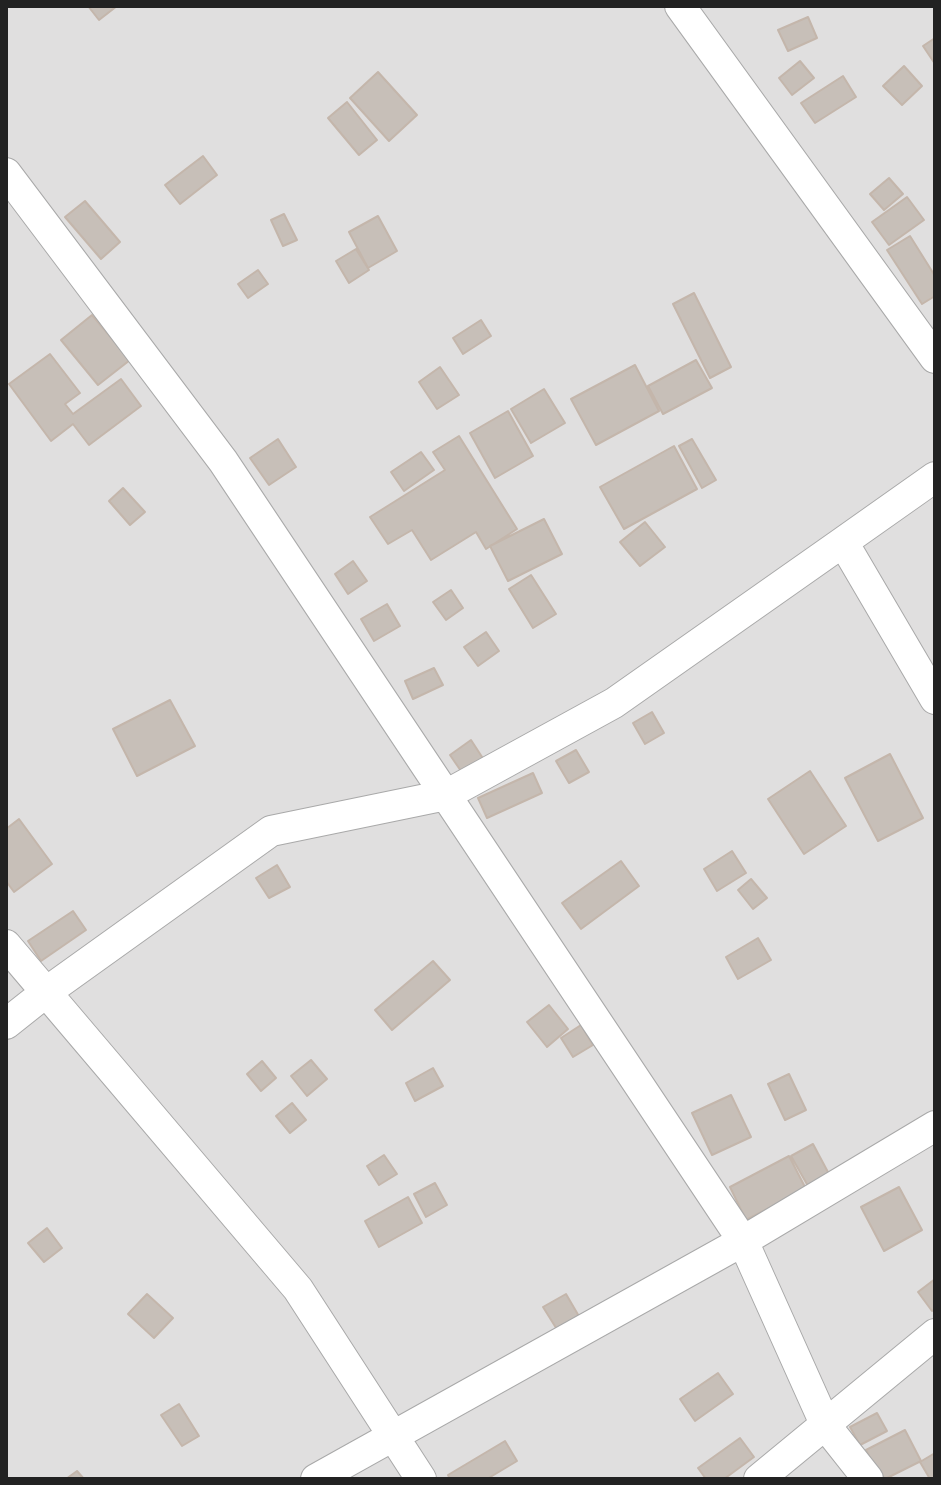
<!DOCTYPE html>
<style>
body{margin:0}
#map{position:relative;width:941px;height:1485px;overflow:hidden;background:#f2efe9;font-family:Karla,sans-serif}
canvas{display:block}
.frame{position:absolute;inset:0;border:8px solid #222;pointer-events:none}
</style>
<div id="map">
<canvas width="941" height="1485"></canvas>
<div class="frame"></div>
</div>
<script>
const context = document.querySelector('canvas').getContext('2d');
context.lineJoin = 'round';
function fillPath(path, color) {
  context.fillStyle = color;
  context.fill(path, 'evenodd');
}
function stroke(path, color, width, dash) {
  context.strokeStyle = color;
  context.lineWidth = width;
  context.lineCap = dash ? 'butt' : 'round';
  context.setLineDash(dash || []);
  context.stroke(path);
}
fillPath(new Path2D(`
 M6,6H935V1479H6Z`), '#e0dfdf');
const building = new Path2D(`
 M88,6H117L99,20Z
 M808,17L817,38L788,51L778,30Z
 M935,38V64L923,46Z
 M800,61L814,78L792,95L779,78Z
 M904,66L922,86L902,105L883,86Z
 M378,72L417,115L389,141L350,98Z
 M843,76L856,97L815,123L801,103Z
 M347,102L377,140L359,155L328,118Z
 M203,156L217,175L180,204L165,185Z
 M889,178L903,194L884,210L870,194Z
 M907,197L924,220L889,245L872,222Z
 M85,201L120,242L101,259L65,217Z
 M284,214L297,240L283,246L271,220Z
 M378,216L397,251L368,268L349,232Z
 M910,236L935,276V296L922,304L887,250Z
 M356,249L369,270L349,283L336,261Z
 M258,270L268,284L248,298L238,284Z
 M694,293L731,367L710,378L673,304Z
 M92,315L130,360L98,385L61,340Z
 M481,320L491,336L463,354L453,338Z
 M50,354L80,393L65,404L73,414L121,379L141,406L89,445L73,424L51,441L9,384Z
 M696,360L712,388L663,414L648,386Z
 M635,365L659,411L596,445L571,399Z
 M440,367L459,395L437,409L419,382Z
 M544,389L565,423L531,443L511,409Z
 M508,411L533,456L495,478L470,433Z
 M459,436L517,529L486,549L476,532L431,560L412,530L388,544L370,517L445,470L433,452Z
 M278,439L296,467L269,485L250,458Z
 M692,439L716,480L702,488L679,446Z
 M674,446L697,489L624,529L600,487Z
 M421,452L434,470L404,491L391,472Z
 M123,488L145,512L130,525L109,501Z
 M544,519L562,554L508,581L490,546Z
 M645,522L665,547L640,566L620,542Z
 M353,561L367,581L348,594L335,574Z
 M531,575L556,614L533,628L509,589Z
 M451,590L463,608L446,620L433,602Z
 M387,604L400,626L374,641L361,619Z
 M486,632L499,651L478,666L464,647Z
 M434,668L443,685L413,699L405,681Z
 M170,700L195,746L137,776L113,729Z
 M652,712L664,733L645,744L633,723Z
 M471,740L484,760L463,774L450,755Z
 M576,750L589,772L569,783L556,761Z
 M890,754L923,818L878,841L845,778Z
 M810,771L846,826L804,854L768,799Z
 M533,773L542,793L487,818L478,798Z
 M19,819L52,864L14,892L6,881V829Z
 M732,851L746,873L717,891L704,869Z
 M621,861L639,886L581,929L562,903Z
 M277,865L290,887L269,898L256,878Z
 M751,879L767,898L753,909L738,890Z
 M73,911L86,930L41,961L28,941Z
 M758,938L771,960L738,979L726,957Z
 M433,961L450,980L392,1030L375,1010Z
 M549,1005L568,1029L547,1047L527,1022Z
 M581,1025L593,1045L573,1057L561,1038Z
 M311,1060L327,1079L307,1096L291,1076Z
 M262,1061L276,1078L261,1091L247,1074Z
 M433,1068L443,1086L415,1101L406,1083Z
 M789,1074L806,1110L785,1120L768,1084Z
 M731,1095L751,1137L712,1155L692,1113Z
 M292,1103L306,1120L290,1133L276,1116Z
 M813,1144L829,1174L808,1186L791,1156Z
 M384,1155L397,1174L379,1185L367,1166Z
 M789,1156L806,1189L746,1220L730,1187Z
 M435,1183L447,1205L426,1217L414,1194Z
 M899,1187L922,1230L884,1251L861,1207Z
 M408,1197L422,1223L379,1247L365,1221Z
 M47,1228L62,1248L44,1262L28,1243Z
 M935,1279V1309L932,1311L918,1292Z
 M147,1294L173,1318L154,1338L128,1314Z
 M566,1294L580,1318L558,1331L543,1307Z
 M718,1373L733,1394L695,1421L680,1399Z
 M179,1404L199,1436L182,1446L161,1415Z
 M877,1413L887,1431L860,1445L850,1427Z
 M905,1430L921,1461L885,1479H880L866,1450Z
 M740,1438L754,1457L724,1479H706L698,1468Z
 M505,1441L517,1461L487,1479H450L448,1475Z
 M935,1453V1478L930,1479L920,1462Z
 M77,1471L84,1479H66Z`);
fillPath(building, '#c7bfb8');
stroke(building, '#c4b6ab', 2);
const minor = new Path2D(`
 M680,6L935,358
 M6,173L223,461L743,1241L826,1426L868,1479
 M935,477L843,542L935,699
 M6,945L298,1289L421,1479
 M6,1024L45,993L271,831L446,795L614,703L843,542
 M316,1479L743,1241L935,1126
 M759,1479L935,1334`);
stroke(minor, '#a9a9a9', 32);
stroke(minor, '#fff', 30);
</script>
